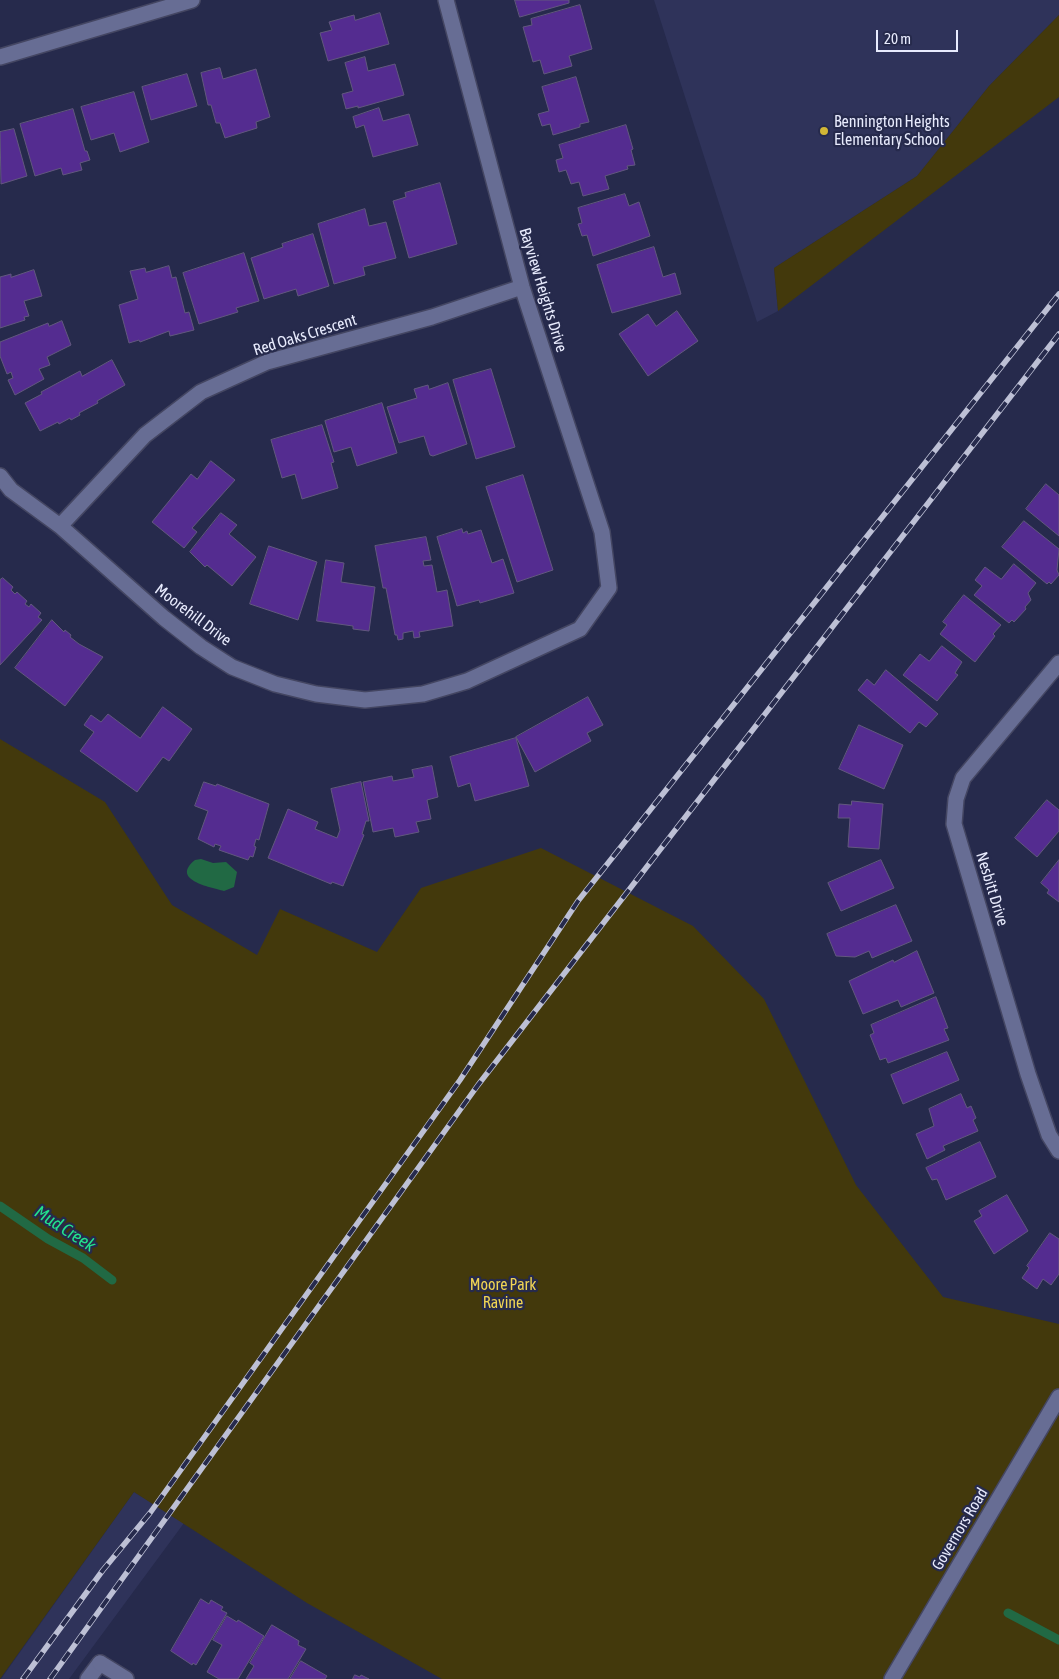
<!DOCTYPE html>
<style>
body{margin:0}
#map{position:relative;width:1059px;height:1679px;overflow:hidden;background:#262a4c;font-family:"Asap Condensed",sans-serif}
canvas{display:block}
.scale{position:absolute;left:876px;top:30px;width:82px;height:22px;box-sizing:border-box;border:2px solid #e8ebfd;border-top:0;padding-left:6px;font-size:15px;line-height:18px;white-space:nowrap;color:#e8ebfd;-webkit-text-stroke:4px #262a4c;paint-order:stroke}
</style>
<div id="map">
<canvas width="1059" height="1679"></canvas>
<div class="scale">20 m</div>
</div>
<script>
const context = document.querySelector('canvas').getContext('2d');
context.lineJoin = 'round';
function fillPath(path, color) {
  context.fillStyle = color;
  context.fill(path, 'evenodd');
}
function stroke(path, color, width, dash) {
  context.strokeStyle = color;
  context.lineWidth = width;
  context.lineCap = dash ? 'butt' : 'round';
  context.setLineDash(dash || []);
  context.stroke(path);
}
function write(font, color, halo, rows, align = 'center') {
  context.font = font + ' "Asap Condensed",sans-serif';
  context.lineWidth = 4.5;
  context.setLineDash([]);
  context.textBaseline = 'middle';
  context.strokeStyle = halo;
  context.fillStyle = color;
  for (const [text, x, y, turn = 0] of rows) {
    context.save();
    context.translate(x, y);
    context.rotate((+turn || 0) * Math.PI / 180);
    context.textAlign = isNaN(turn) ? turn : align;
    if (halo) context.strokeText(text, 0, 0);
    context.fillText(text, 0, 0);
    context.restore();
  }
}
fillPath(new Path2D(`
 M654,0H1059V15L989,86L917,176L774,268L778,311L757,322Z
 M134,1492L184,1523L69,1679H1Z`), '#2f335a');
fillPath(new Path2D(`
 M1059,15V97L778,311L774,268L917,176L989,86Z
 M0,739L105,802L172,905L257,955L280,909L377,952L421,888L541,848L693,926L764,999L856,1185L943,1297L1059,1324V1679H442L307,1603L134,1492L0,1679Z`), '#43390c');
fillPath(new Path2D(`
 M201,859L213,863L226,862L237,872L234,887L224,891C210,887 170,880 195,860Z`), '#216944');
stroke(new Path2D(`
 M0,1206L48,1239L83,1258L112,1280
 M1008,1613L1059,1640`), '#216944', 9);
const building = new Path2D(`
 M515,0H569V3L520,17Z
 M580,5L592,49L569,56L572,66L544,74L540,60L533,62L523,27L532,25L531,19Z
 M380,13L389,44L328,61L320,33L332,30L329,22L354,15L355,20Z
 M365,57L368,71L395,64L404,95L358,108V106L346,109L342,94L353,91L345,63Z
 M220,68L223,79L256,69L270,117L256,122L257,128L225,138L220,123H216L211,105H208L201,73Z
 M187,74L197,106L151,120L142,87Z
 M576,77L589,122L580,124V127L553,135L550,124L542,126L538,114L549,111L542,87Z
 M134,92L149,142L120,152L114,133L91,140L81,107Z
 M379,108L383,121L409,114L418,145L373,157L364,125L356,128L353,117Z
 M73,109L85,151H87L90,160L80,163L82,170L63,175L61,168L35,176L20,124Z
 M626,125L633,149L631,150L635,165L627,166L628,169L605,176L609,189L583,196L579,182L571,184L566,170L559,172L556,160L563,158L559,145Z
 M14,129L27,176L1,184L0,132Z
 M440,183L457,244L409,258L393,201L406,197L405,193Z
 M625,194L629,206L639,202L650,236L593,256L587,235L582,236L578,224L582,223L578,208Z
 M365,209L369,226L386,222L396,258L363,267L365,275L334,284L318,224Z
 M313,234L329,286L298,296L296,289L264,299L251,258L283,247L282,244Z
 M654,247L663,277L675,273L681,294L612,313L597,265Z
 M244,253L259,301L236,308L238,312L199,324L183,273Z
 M169,266L172,278L176,277L185,313L189,312L194,330L170,336L169,331L140,342L139,340L129,343L119,305L138,299L130,271L145,268L146,272Z
 M34,270L42,296L24,301L29,316L24,317L25,320L0,328V277L11,274V277Z
 M677,311L698,341L648,376L619,334L648,314L656,326Z
 M62,321L71,345L47,357L50,365L39,369L44,379L15,395L8,380L13,378L11,372L7,374L0,356V342L48,323L49,326Z
 M112,360L125,385L97,401L98,403L79,413L80,415L71,420L70,418L59,424L58,422L40,431L25,403L42,394L41,392L80,371L82,376Z
 M491,369L515,447L476,459L453,380Z
 M448,383L467,444L433,456L430,455L424,436L399,443L387,407L417,398L414,389L428,385L429,389Z
 M382,403L397,453L357,466L351,447L334,452L325,421Z
 M322,425L334,462L331,463L338,488L302,499L295,474L282,478L271,440Z
 M211,461L235,480L192,528L197,532L184,548L152,522L191,474L197,479Z
 M523,475L553,570L517,582L486,487Z
 M1046,484L1059,495V536L1026,509Z
 M221,513L237,525L229,534L256,557L232,586L207,565L205,567L190,552Z
 M1024,521L1059,549L1057,570L1059,575L1051,584L1049,582L1047,584L1002,547Z
 M462,529L463,533L467,531L468,534L481,530L492,563L503,559L514,593L480,603L479,600L457,606L437,537Z
 M426,537L431,560L423,561L424,566L432,565L437,592L447,590L453,626L419,632L420,637L414,638L413,631L403,633V639L398,640L397,635H395L386,588H383L375,546Z
 M269,546L317,562L298,620L250,604Z
 M326,560L344,563L341,582L375,587L369,631L353,629V626L317,621Z
 M1014,564L1036,583L1028,593L1031,600L1025,607L1026,609L1014,622L1012,620L1009,623L974,595L982,586L975,580L985,567L1001,579Z
 M3,578L13,587L11,590L15,594L17,592L27,601L25,604L29,607L31,604L41,613L38,617L42,620L0,665V580Z
 M964,595L1001,625L993,634L995,636L975,662L940,634L947,625L943,622Z
 M52,620L64,632L65,630L71,635L70,637L79,644L103,657L65,706L15,668Z
 M942,646L962,662L955,673L958,675L937,701L903,675L920,654L929,661Z
 M886,670L938,714L926,727L919,722L910,733L858,690L867,679L874,685Z
 M588,697L603,725L587,733L591,741L535,772L516,737Z
 M163,707L192,729L169,761L163,757L137,792L80,751L94,732L84,725L91,715L101,722L108,714L140,738Z
 M859,725L903,745L884,789L839,769Z
 M516,738L529,786L475,801L470,783L458,787L450,757Z
 M432,766L438,797L427,800L431,819L416,822L419,832L395,837L393,828L373,832L363,782L392,776L393,781L414,777L412,770Z
 M204,782L216,786L217,784L269,804L259,840L256,839L254,846L256,847L253,857L250,856L248,860L219,850L221,846L215,844L214,847L198,839L208,811L195,806Z
 M361,782L369,821H366L362,834L364,835L343,886L332,882L331,884L268,858L288,809L318,822L315,829L337,838L340,830L331,789Z
 M1047,800L1059,810V831L1037,857L1015,838Z
 M852,801L883,804L879,849L848,847L850,818H838L839,804L851,805Z
 M881,860L894,888L841,911L828,883Z
 M1059,860V902L1047,893L1049,890L1041,883Z
 M896,905L912,941L872,958L869,951L855,957L836,956L827,934Z
 M917,951L934,993L901,1007L898,1000L863,1014L849,981L893,960L894,962Z
 M936,997L948,1028L944,1029L949,1040L888,1063L886,1058L880,1060L870,1035L874,1033L871,1025Z
 M947,1052L959,1080L903,1104L891,1075Z
 M961,1094L967,1108L971,1106L976,1118L973,1120L978,1131L943,1146L945,1150L927,1159L916,1134L934,1126L929,1109Z
 M980,1142L996,1177L946,1200L937,1179L932,1180L926,1168Z
 M1007,1195L1028,1231L994,1254L974,1221L982,1216L979,1211Z
 M1050,1233L1059,1239V1274L1051,1285L1043,1279L1037,1289L1022,1278L1029,1268L1027,1266Z
 M201,1599L209,1604L211,1600L223,1607L221,1610L227,1613L196,1665L193,1663L192,1665L171,1651Z
 M227,1616L237,1622L238,1620L264,1636L238,1679H219L207,1672L222,1645L213,1640Z
 M272,1625L299,1641L298,1645L306,1649L288,1679H246L254,1666L250,1663Z
 M301,1661L327,1676L325,1679H290Z
 M355,1675L360,1677L361,1675L369,1679H353Z`);
fillPath(building, '#542c90');
stroke(building, '#62587e', 1);
const lane = new Path2D(`
 M88,1679L100,1663`);
const street = new Path2D(`
 M0,57L192,0
 M0,476L11,490L60,526L164,618L201,647L232,667L275,684L316,694L365,700L423,694L467,681L580,629L609,588L602,532L522,287L446,0
 M60,526L145,435L201,392L267,362L432,317L522,287
 M1059,663L963,778L956,799L954,824L1028,1074L1049,1135L1059,1151
 M100,1663L126,1679
 M892,1679L1059,1397`);
stroke(lane, '#444662', 18);
stroke(street, '#444662', 18);
stroke(lane, '#676d94', 15);
stroke(street, '#676d94', 15);
const rail = new Path2D(`
 M23,1679L103,1570L150,1513L460,1080L578,901L1059,294
 M50,1679L478,1085L1059,334`);
stroke(rail, '#bdc0d5', 5.5);
stroke(rail, '#262a4c', 4, [11]);
for (const [x, y, r, color] of [
 [824,131,5,"#d2b736"]
]) {
  const dot = new Path2D();
  dot.arc(x, y, r, 0, 2 * Math.PI);
  context.fillStyle = color;
  context.fill(dot);
  stroke(dot, '#262a4c', 2);
}
write('16px', '#e8ebfd', '#262a4c', [
 ["Bennington Heights",834,122],
 ["Elementary School",834,140]
], 'left');
write('16px', '#e8ebfd', '#262a4c', [
 ["Bayview Heights Drive",543,290,73],
 ["Red Oaks Crescent",305,335,-17],
 ["Moorehill Drive",193,615,37],
 ["Nesbitt Drive",992,889,73],
 ["Governors Road",960,1529,-59]
]);
write('16px', '#f1d553', '#262a4c', [
 ["Moore Park",503,1285],
 ["Ravine",503,1303]
]);
write('italic 18px', '#23e28d', '#262a4c', [
 ["Mud Creek",65,1229,33]
]);
</script>
